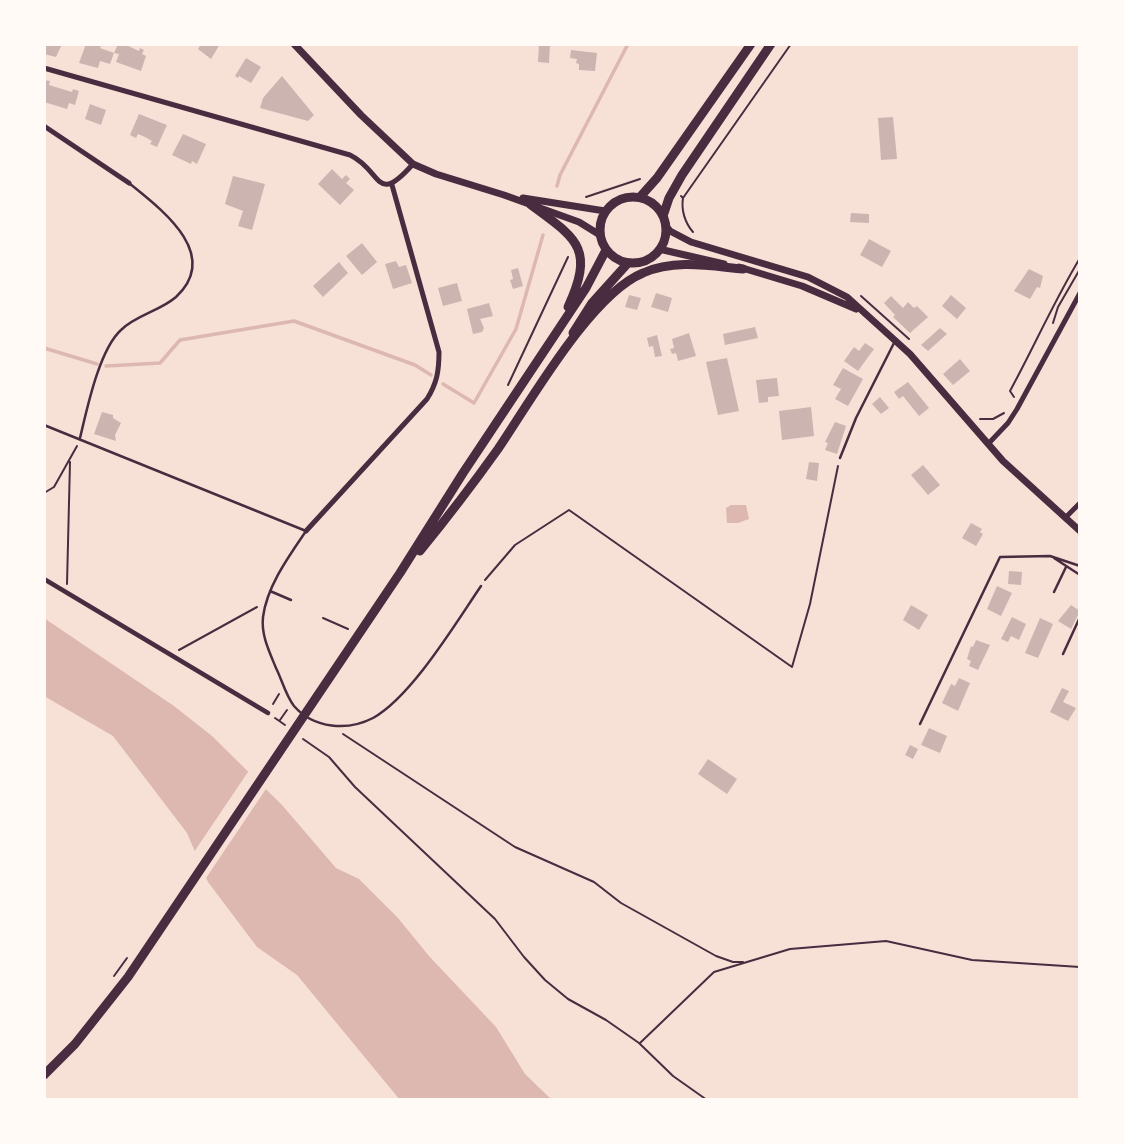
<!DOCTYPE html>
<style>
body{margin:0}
#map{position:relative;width:1124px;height:1144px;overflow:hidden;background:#f7e1d7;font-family:"IBM Plex Sans",sans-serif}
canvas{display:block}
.frame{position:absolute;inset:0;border:46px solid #fffaf5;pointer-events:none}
</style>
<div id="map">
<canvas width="1124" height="1144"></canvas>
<div class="frame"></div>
</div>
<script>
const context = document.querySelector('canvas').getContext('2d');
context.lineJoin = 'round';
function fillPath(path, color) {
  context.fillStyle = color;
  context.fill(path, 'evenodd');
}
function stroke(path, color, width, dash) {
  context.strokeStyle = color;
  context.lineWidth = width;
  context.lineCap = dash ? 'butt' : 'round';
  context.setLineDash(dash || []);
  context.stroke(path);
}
fillPath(new Path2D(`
 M731,505H746L749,519L738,523H727L726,508Z
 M44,618L174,706L212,736L282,805L336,868L359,879L398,918L429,956L496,1027L525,1074L552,1100H400L297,975L257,947L208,882L187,833L113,736L44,696Z`), '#dcb8b0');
fillPath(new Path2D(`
 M250,769L268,786L204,881L192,855Z`), '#f7e1d7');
stroke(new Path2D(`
 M557,186L560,175L628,44
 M44,348L97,364
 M106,366L160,363L180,340L294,321L415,365L431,375
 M443,384L474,403L516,329L543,235`), '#dcb8b0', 3.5);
fillPath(new Path2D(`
 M44,44H62L56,57L44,54Z
 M86,44H102L100,48L114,53L110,64L100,61L98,68L79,63Z
 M118,44H124L139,51L140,48L144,50L142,54L146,56L141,71L116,62L119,54L114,53Z
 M201,44H220L211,59L198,49Z
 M539,44H550L549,63L538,62Z
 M571,50L597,53L595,71L579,70V64L576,63L577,59L570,58Z
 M246,58L261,67L251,83L239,76L238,78L235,76Z
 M282,76L314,115L308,121L260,108L263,98Z
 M44,80L50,81L49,85L72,92L73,89L79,91L75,105L69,103L67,109L44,102Z
 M90,104L106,110L101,125L85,119Z
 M139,114L167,125L157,147L150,144L152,141L145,137L138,134L136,138L130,135Z
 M893,117L897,159L881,160L878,118Z
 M183,134L206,144L197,164L192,161L191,164L172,155Z
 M332,169L342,179L346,175L350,179L346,183L354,190L340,205L318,184Z
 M233,176L265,184L252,230L238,226L243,211L225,204Z
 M851,213L869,214V223L850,222Z
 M869,239L891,251L882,267L860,255Z
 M362,243L377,262L362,275L346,256Z
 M396,261L399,267L406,265L412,283L393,289L385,264Z
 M339,262L348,273L323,297L313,286Z
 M518,268L523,286L513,289L510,280L513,279L511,270Z
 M1029,269L1043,276L1040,288L1037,287L1030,299L1014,291Z
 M457,283L462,301L443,306L438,288Z
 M656,293L672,298L668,312L651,307Z
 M629,295L641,298L637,310L625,307Z
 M951,295L966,308L957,319L942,306Z
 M891,296L903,308L908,302L914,308L917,306L928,317L910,333L893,317L895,315L884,303Z
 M489,303L493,316L480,319L484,328L482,332L473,334L467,309Z
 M755,327L758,338L725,345L723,334Z
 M940,328L947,334L928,351L921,345Z
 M689,333L696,356L678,361L676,353L672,354L670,349L674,348L672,339Z
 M657,335L662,356L655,357L653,346L649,347L647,338Z
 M865,343L874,349L858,371L844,361L854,347L859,351Z
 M727,358L739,411L718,415L706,362Z
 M960,359L970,371L953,385L943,374Z
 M843,368L863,379L848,406L835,399L841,389L833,385Z
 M777,378L779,396L768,397V402L759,403L756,380Z
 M908,382L929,408L919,416L903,396L899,399L894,392Z
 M880,397L889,408L881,414L872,404Z
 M811,407L814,436L782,440L779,411Z
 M102,412L113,415V418L121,423L115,435L116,441L94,434Z
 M835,422L846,426L837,454L825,450L828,443L825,442Z
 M809,462L819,463L817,481L806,479Z
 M923,465L940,485L928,495L911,475Z
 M971,523L982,529L980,532L983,534L976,546L962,538Z
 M1009,571L1022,572L1021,585L1008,584Z
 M997,586L1012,593L1001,616L987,609Z
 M911,605L928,615L919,630L903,620Z
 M1071,605L1080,611L1071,629L1058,621Z
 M1012,617L1026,624L1019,640L1011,636L1008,642L1001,639Z
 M1040,618L1053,624L1038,658L1025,653Z
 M976,640L990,645L978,670L969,666L971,661L967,659L971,646L973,647Z
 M959,678L970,683L958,711L942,703L951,684L955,686Z
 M1062,688L1069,691L1063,702L1076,708L1068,721L1050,712Z
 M929,728L947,736L940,753L921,745Z
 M910,745L918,749L913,759L905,755Z
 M708,759L737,779L727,794L698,774Z`), '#ccb4b1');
stroke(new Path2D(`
 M681,196L683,198C681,210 685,223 693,232
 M586,197L640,179
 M683,198L791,44
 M861,296L909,339
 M1053,323L1058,307L1080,269
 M508,385L568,257
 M1014,397L1010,391C1034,347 1054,301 1080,258
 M980,419H993L1004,413
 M44,493L54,487L77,446
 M485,580L515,545L569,510L792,667L810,604L838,466
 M67,584L70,462
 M323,618L348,629
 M179,650L257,607
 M273,704L279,694
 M275,718L285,725
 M280,720L287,710
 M343,734L515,847L594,882L621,903L716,956L733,962H743
 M303,739L329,757L355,787L495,919L524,957L545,980L568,999L606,1020L639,1043L673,1076L707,1100
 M114,976L127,958
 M640,1043L714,972L790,949L886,941L972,960L1080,967`), '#4a2c40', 2);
stroke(new Path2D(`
 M44,425L306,531C289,556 267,586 263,617C261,635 269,651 276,668C282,680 286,696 294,706C314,729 348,731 373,718C412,696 455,624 481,586
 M80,438C87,409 99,350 121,330C136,315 160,311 176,297C222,254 161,209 129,183
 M840,458L856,418L895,341
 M1054,558L1080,575
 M270,591L291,600
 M1054,592L1066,567
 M1063,654L1080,617
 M920,724L1000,557L1050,556L1080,566`), '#4a2c40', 2.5);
stroke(new Path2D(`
 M44,579L268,713`), '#4a2c40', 4.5);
stroke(new Path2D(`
 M44,68L350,155C383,171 375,207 413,164
 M44,126L129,183
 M989,443L1008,423L1017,409L1080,293
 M1065,518L1080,503
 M306,531L427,399C437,383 439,371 439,352L392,185`), '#4a2c40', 5);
stroke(new Path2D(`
 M294,44L361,115L413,164L436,174L504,195L579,222L600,235
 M523,198L605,211
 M665,225L670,231L691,242L808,277L847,297L910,354L1003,461L1080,531
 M659,249L724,264
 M739,267L802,286L856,309`), '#4a2c40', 7);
stroke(new Path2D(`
 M640,197L657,178L751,44
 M600 230a33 33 0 1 1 66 0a33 33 0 1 1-66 0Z
 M531,205C577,239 595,248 568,307
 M663,216L669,198L682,175L771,44
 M573,333L592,303L628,263
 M420,551C447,518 473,484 498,449C530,402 591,294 643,273C675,259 710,266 743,269
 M44,1075L75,1044L128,977L400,573L463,473L586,288L606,250`), '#4a2c40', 9);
</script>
